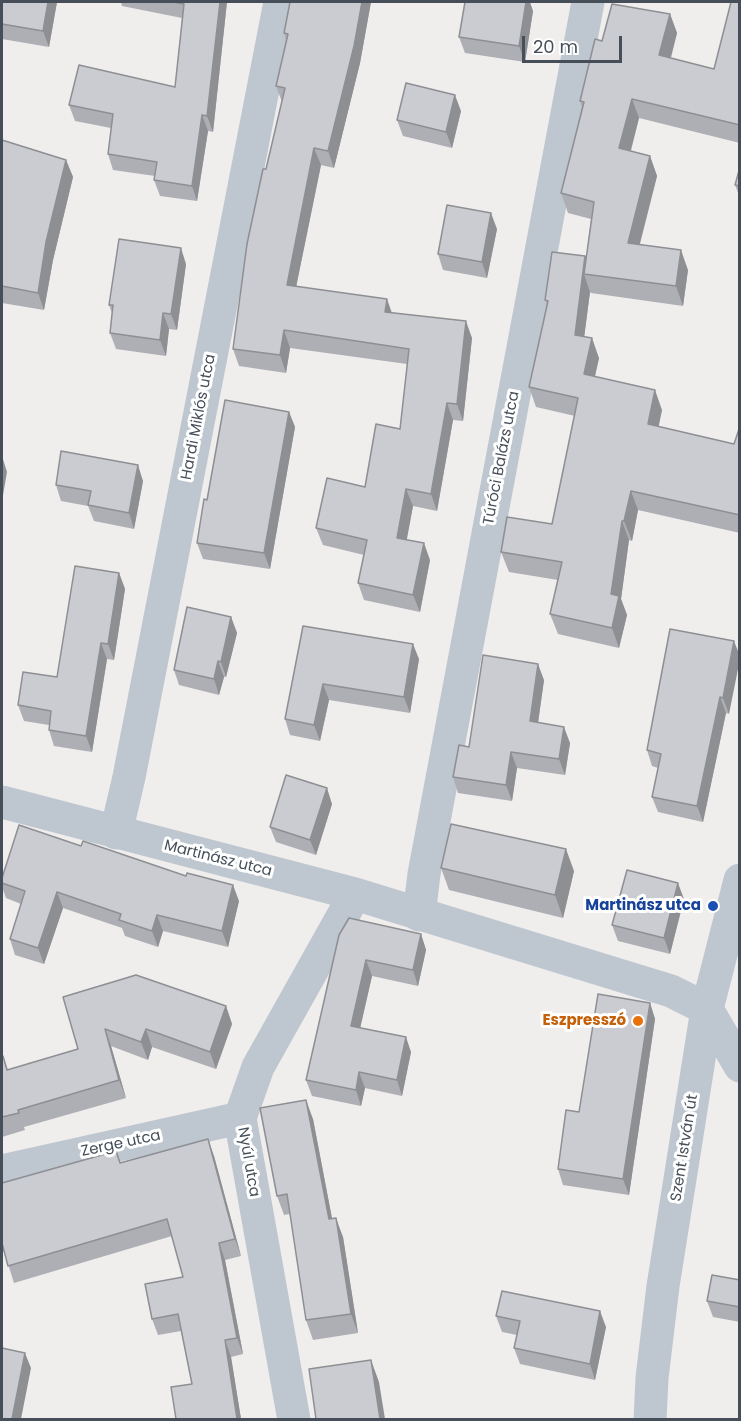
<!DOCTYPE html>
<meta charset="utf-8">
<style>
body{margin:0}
#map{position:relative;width:741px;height:1421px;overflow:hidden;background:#f0eded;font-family:Poppins,sans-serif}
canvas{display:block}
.frame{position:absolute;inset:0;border:3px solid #464f59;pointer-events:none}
.scale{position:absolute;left:522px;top:36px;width:100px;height:27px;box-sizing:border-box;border:3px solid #464f59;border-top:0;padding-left:8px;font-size:18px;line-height:21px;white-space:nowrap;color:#464f59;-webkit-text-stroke:4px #fff;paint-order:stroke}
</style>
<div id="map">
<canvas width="741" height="1421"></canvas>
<div class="frame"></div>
<div class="scale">20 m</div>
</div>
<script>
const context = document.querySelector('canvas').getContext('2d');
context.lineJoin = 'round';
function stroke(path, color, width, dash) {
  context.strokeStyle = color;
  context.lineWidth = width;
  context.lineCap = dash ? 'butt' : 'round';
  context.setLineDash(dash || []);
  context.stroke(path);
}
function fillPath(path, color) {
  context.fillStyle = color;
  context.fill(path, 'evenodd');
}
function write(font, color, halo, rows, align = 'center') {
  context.font = font + ' Poppins,sans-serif';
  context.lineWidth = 6;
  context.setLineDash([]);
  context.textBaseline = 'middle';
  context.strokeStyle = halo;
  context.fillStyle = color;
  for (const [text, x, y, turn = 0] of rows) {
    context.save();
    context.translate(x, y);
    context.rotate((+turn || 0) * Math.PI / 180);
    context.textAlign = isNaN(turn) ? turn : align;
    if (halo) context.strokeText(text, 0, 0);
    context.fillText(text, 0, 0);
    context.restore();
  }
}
stroke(new Path2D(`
 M2,802L355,894L671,991L707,1009
 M116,833L129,777L280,2
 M419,915L424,874L588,2
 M707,1009L740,1066
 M2,1171L240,1118
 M294,1420L240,1118L258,1067L355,894
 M650,1420L652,1378L663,1286L707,1009L740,880`), '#bec7cf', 33);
fillPath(new Path2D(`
 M2,2H57L49,47L2,39Z
 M121,2H227L213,132L208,131L197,201L160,196L154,180L155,176L113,170L108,154L111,128L75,121L69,105L175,87L182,18L122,6Z
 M290,2H371L360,63L334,168L321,165L296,287L392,313L472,338L463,421L453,420L437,511L413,506L406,540L430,560L420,612L364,600L358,583L364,555L323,545L316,528L365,487L400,429L407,364L290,348L286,373L239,366L233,349L266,169L282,102L276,86L286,41L284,33Z
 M740,2V143L639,118L631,151L650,156L657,176L640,244L688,270L683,306L591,293L590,292L584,337L599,358L595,376L662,410L658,427L734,444L740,426V533L638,510L632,541L629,540L621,599L627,615L619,648L558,634L550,614L558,580L509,572L501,552L552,524L575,416L536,407L529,387L547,305L545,300L586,258L591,219L568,213L561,193L582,107L580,101L602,41L670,14L677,33L671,58L714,69Z
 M533,11L525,62L465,53L459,37Z
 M461,111L452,148L403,136L397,120Z
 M2,140L66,160L73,177L53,260L44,310L2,303Z
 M740,167V198L735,185Z
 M497,229L487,278L443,270L438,254Z
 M186,264L177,330L169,329L166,356L116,349L110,333L112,313L109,305Z
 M289,412L295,427L270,569L203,559L197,543Z
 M143,481L134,529L94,521L88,506L61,501L56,485Z
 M119,573L125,589L114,660L107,659L92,752L54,746L49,730V725L24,721L18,705L57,677Z
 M231,617L237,633L226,677H224L219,695L179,685L174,670Z
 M303,626L419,659L410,713L329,700L320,741L290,735L285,719Z
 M734,641L729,714L726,713L703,822L658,812L652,797L658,768L652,766L647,750Z
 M544,680L538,723L570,743L565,775L517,768L512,801L458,793L453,777L469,747Z
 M332,804L316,855L276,842L270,827Z
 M441,868L574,871L563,918L449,890Z
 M2,878L239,901L228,947L163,931L158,947L125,936L122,928L63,908L44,964L15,955L10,939L21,904L6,898L2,887Z
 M684,899L670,954L618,941L612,925Z
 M421,934L426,950L418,986L372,976L360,1028L411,1052L402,1096L365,1088L361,1106L312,1096L306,1080L339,935Z
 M63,997L226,1006L232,1024L216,1069L152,1047L148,1060L111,1046L126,1098L24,1127L25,1130L2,1137V1057L3,1056L8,1070L78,1049Z
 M650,1003L655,1019L629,1195L563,1185L558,1169L579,1112Z
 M313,1119L332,1219L343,1237L358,1333L313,1340L306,1320L290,1214L284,1215L277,1196Z
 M214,1156L241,1256L225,1260L243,1354L231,1357L241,1419H176L192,1384L181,1331L158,1335L152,1319L183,1277L172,1236L14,1283L4,1251L2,1252V1183L120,1163Z
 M740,1280V1322L713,1317L707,1301Z
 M496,1316L606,1327L595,1380L520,1364L514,1348L517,1335L502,1332Z`), '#aeafb5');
fillPath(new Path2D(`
 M48,2H57L49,47L43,31Z
 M220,2H227L213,132L207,116Z
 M362,2H371L360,63L334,168L328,151Z
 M526,2H530L533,11L525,62L519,46Z
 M670,14L677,33L666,75L659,55Z
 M455,95L461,111L452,148L446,132Z
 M632,99L639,118L626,168L619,148Z
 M202,115L208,131L197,201L192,186Z
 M314,148L321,165L293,302L287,285Z
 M650,156L657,176L635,262L628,243Z
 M66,160L73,177L53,260L44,310L38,293L46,242Z
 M491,213L497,229L487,278L482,262Z
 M181,248L186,264L177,330L171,314Z
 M681,250L688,270L683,306L676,286Z
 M585,256L584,274L590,292L582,354L575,335Z
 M387,299L393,316L385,312Z
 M163,313L169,329L166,356L160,340Z
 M466,321L472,338L463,421L457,404Z
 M284,330L290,348L286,373L280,355Z
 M592,338L599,358L591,394L584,374Z
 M655,390L662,410L655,444L648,424Z
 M447,403L453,420L437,511L431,494Z
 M289,412L295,427L270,569L264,553Z
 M2,456L7,472L2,501Z
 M138,465L143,481L134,529L129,513Z
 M406,489L413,506L404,555L397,538Z
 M631,491L638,510L632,541L624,521Z
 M622,521L629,540L621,599L627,615L619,648L612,628L611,594Z
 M424,543L430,560L420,612L413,595Z
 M119,573L125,589L114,660L108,644Z
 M231,617L237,633L226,677L221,662Z
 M734,641L740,656V659L729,714L723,698Z
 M101,643L107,659L92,752L86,736Z
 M413,644L419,659L410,713L404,697Z
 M218,661L224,677L219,695L214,679Z
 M538,664L544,680L536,737L530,721Z
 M323,684L329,700L320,741L314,725Z
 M720,697L726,713L703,822L697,806Z
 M564,727L570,743L565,775L559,759Z
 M511,752L517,768L512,801L506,785Z
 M327,788L332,804L316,855L310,840Z
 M566,849L574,871L563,918L555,895Z
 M678,883L684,899L670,954L664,938Z
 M233,885L239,901L228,947L222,931Z
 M57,892L63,908L44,964L38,948Z
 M157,915L163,931L158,947L152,931Z
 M421,934L426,950L418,986L413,970Z
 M366,960L372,976L357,1042L351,1026Z
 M650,1003L655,1019L629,1195L623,1179Z
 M226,1006L232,1024L216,1069L210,1052Z
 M105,1029L111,1046L126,1098L119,1080Z
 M146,1029L152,1047L148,1060L141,1042Z
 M406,1037L411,1052L402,1096L397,1080Z
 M359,1072L365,1088L361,1106L356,1090Z
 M306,1100L313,1119L336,1239L329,1219Z
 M208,1139L214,1156L241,1256L235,1239Z
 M336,1218L343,1237L358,1333L351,1314Z
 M219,1243L225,1260L243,1354L237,1338Z
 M600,1311L606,1327L595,1380L590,1364Z
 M225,1340L231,1357L241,1419H237Z
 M25,1353L31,1368L21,1419H12Z
 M371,1360L379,1382L385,1419H380Z`), '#8d8f93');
const building = new Path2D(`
 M2,2H48L43,31L2,24Z
 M173,2H220L207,116L202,115L192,186L154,180L157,162L108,154L113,114L69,105L79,65L175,87L184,4Z
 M290,2H362L354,46L328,151L314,148L287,285L387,299L385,312L466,321L457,404L447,403L431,494L406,489L397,538L424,543L413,595L358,583L367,540L316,528L327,478L365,487L376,424L400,429L409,349L284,330L280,355L233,349L247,244L263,169H266L285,88L276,86L288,34L284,33Z
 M465,2H526L519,46L459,37Z
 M731,2H740V125L632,99L619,148L650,156L628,243L681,250L676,286L584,274L594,202L561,193L584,102L580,101L595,39L602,41L612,4L670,14L659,55L714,69Z
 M406,83L455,95L446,132L397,120Z
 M2,140L66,160L46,242L38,293L2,286Z
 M740,167V186L735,185Z
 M447,205L491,213L482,262L438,254Z
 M119,239L181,248L171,314L163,313L160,340L110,333L113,305H109Z
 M552,252L585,256L575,335L592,338L584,374L655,390L648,424L734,444L740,426V515L631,491L624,521H622L611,594L619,596L612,628L550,614L562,562L501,552L507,517L552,524L578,398L529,387L548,301L545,300Z
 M225,400L289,412L264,553L197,543L204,499L207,500Z
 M61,451L138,465L129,513L88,505L91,491L56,485Z
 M75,566L119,573L108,644L101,643L86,736L49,730L51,711L18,705L23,672L57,677Z
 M187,607L231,617L221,662L218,661L214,679L174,670Z
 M303,626L413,644L404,697L323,684L314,725L285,719Z
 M670,629L734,641L723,698L720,697L697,806L652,797L661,754L647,750Z
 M483,655L538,664L530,721L564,727L559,759L511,752L506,785L453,777L459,745L469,747Z
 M286,775L327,788L310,840L270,827Z
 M451,824L566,849L555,895L441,868Z
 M19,825L81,846L83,841L186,876L187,873L233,885L222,931L157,915L152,931L119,920L121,914L57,892L38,948L10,939L25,891L2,883V878Z
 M627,870L678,883L664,938L612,925Z
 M349,918L421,934L413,970L366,960L351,1026L406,1037L397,1080L359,1072L356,1090L306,1080L339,935Z
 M136,975L226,1006L210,1052L146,1029L141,1042L105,1029L119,1080L18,1110L19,1113L2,1117V1057L3,1056L7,1070L78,1049L63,997Z
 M598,994L650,1003L623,1179L558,1169L566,1110L579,1112Z
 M306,1100L329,1219L336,1218L351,1314L306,1320L287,1194L277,1196L260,1108Z
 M208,1139L235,1239L219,1243L237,1338L225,1340L237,1419H176L171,1387L192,1384L178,1314L152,1319L145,1284L183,1277L167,1219L8,1266L2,1243V1183L116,1151L120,1163Z
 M712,1275L740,1280V1307L707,1301Z
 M502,1291L600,1311L590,1364L514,1348L520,1321L496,1316Z
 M2,1348L25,1353L12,1419H2Z
 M371,1360L380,1419H316L309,1369Z`);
fillPath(building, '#caccd2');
stroke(building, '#8d8f93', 1.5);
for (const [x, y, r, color] of [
 [713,906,6,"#1a4fb4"],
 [638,1021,6,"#e8710a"]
]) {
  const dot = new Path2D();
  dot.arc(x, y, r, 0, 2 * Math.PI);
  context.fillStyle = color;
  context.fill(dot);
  stroke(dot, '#fff', 2);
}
write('15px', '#464f59', '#fff', [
 ["Hardi Miklós utca",199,417,-79],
 ["Túróci Balázs utca",502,458,-79],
 ["Martinász utca",218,859,14],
 ["Zerge utca",121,1144,-12],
 ["Szent István út",685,1148,-81],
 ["Nyúl utca",248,1162,80]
]);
write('bold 15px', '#164399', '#fff', [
 ["Martinász utca",701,906]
], 'right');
write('bold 15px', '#c56008', '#fff', [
 ["Eszpresszó",626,1021]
], 'right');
</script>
